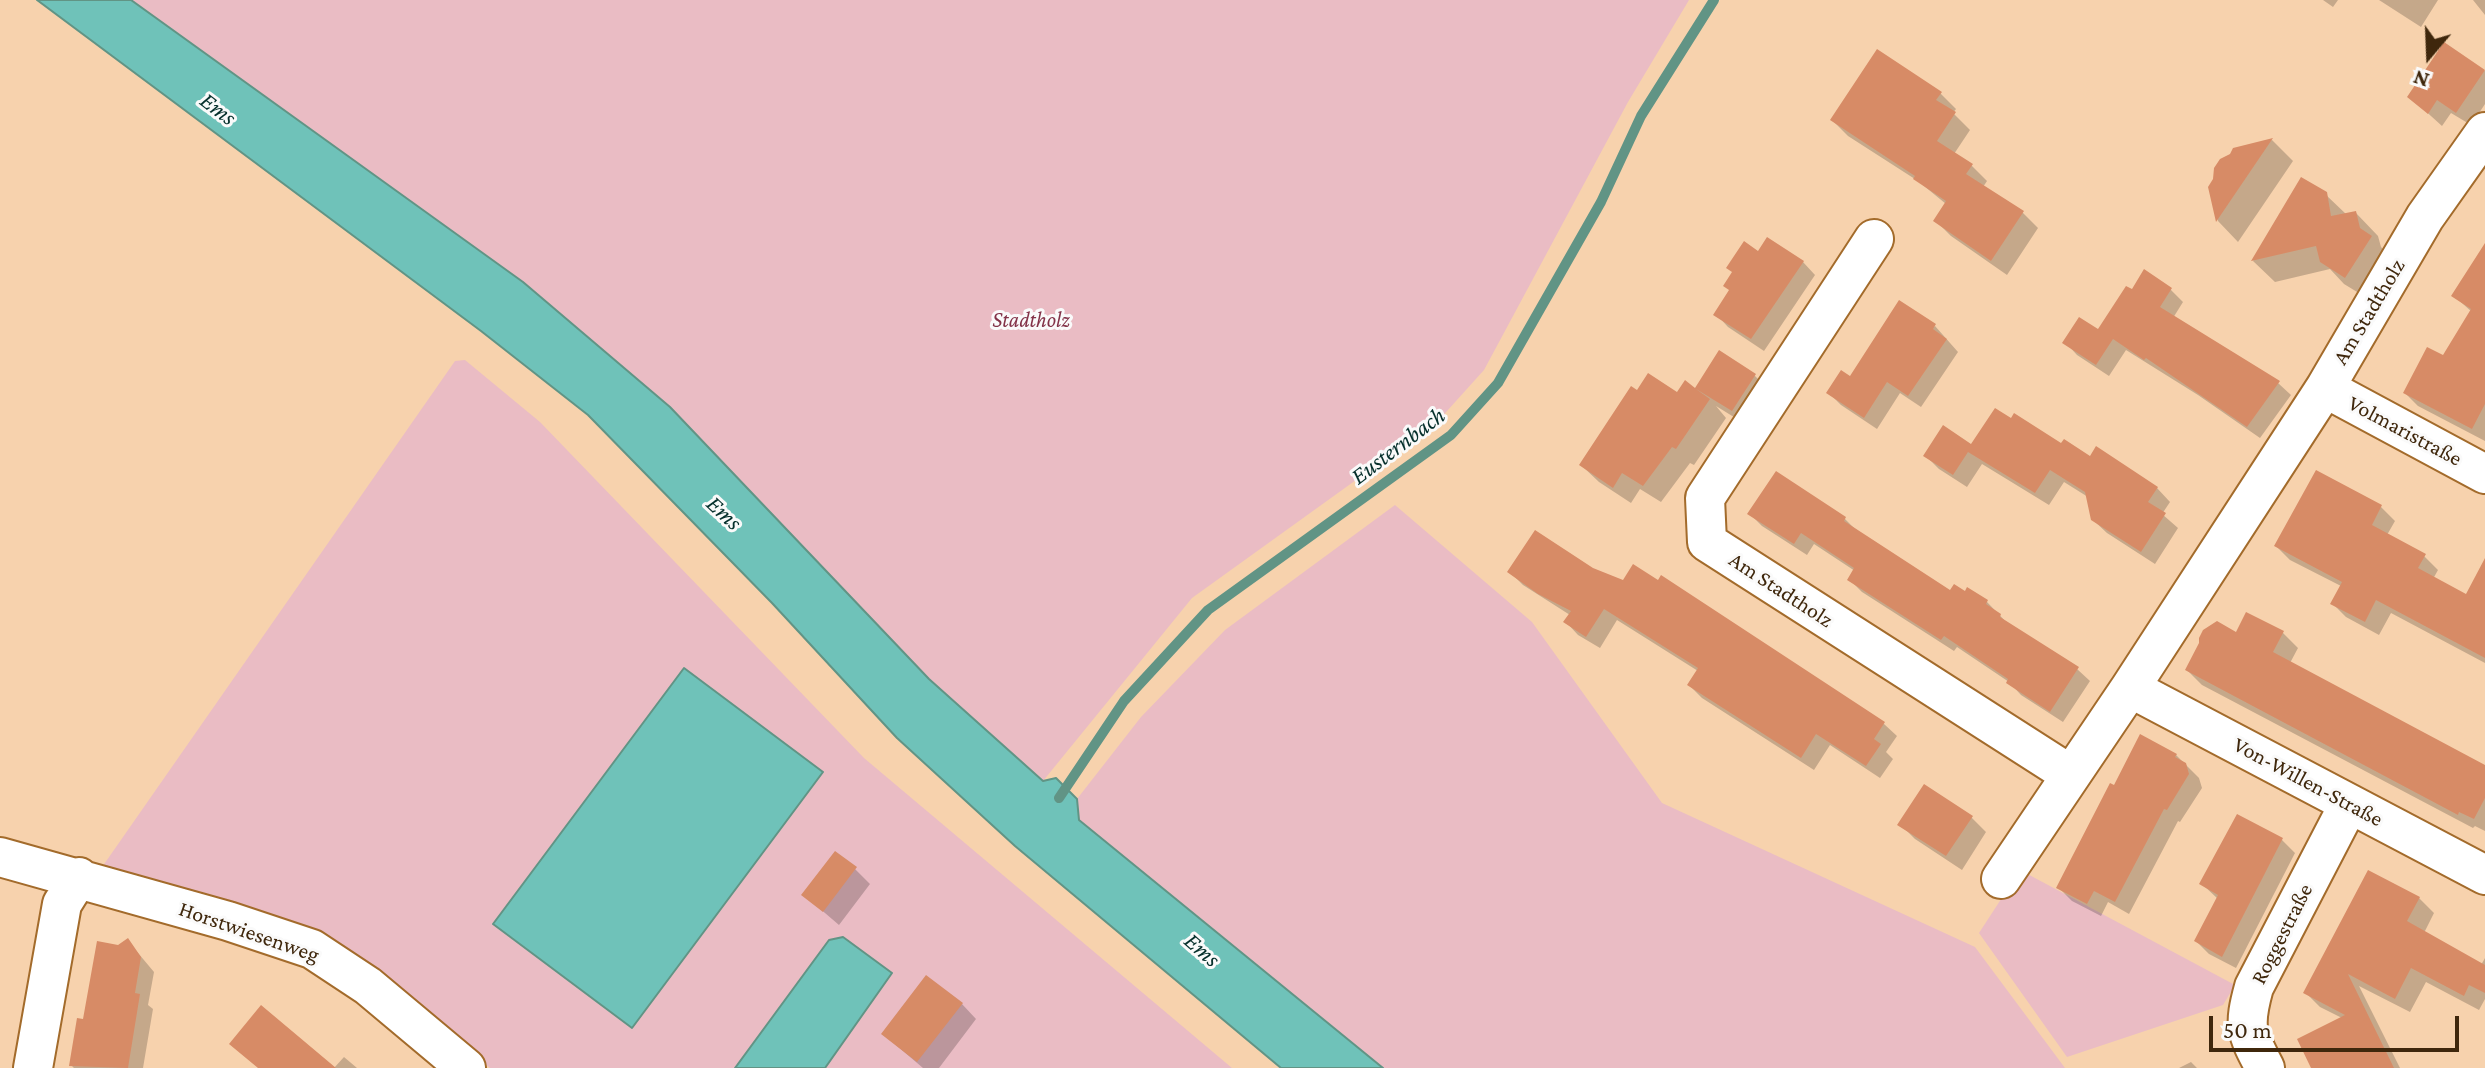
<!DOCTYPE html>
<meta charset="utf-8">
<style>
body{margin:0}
#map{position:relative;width:2485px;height:1068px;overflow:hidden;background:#f7d2ad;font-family:"Crimson Pro",serif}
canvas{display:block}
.north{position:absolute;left:2389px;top:16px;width:80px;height:80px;-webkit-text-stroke:6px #fafafa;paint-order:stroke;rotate:199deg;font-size:22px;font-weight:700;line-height:32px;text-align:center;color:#3f270c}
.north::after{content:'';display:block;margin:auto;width:28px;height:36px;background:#3f270c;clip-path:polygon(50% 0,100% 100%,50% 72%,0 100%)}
.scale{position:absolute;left:2209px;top:1016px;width:250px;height:36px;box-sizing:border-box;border:4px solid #3f270c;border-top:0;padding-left:10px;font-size:24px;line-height:28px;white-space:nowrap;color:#3f270c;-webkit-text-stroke:6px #fafafa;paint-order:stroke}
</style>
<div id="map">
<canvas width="2485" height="1068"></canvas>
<div class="north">N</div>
<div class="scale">50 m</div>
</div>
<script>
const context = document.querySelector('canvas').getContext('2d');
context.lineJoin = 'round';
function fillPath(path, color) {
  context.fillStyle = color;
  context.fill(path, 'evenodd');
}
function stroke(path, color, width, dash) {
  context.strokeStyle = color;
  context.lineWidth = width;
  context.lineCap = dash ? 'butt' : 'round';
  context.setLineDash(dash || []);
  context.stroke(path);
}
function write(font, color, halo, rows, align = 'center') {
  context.font = font + ' "Crimson Pro",serif';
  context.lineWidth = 6;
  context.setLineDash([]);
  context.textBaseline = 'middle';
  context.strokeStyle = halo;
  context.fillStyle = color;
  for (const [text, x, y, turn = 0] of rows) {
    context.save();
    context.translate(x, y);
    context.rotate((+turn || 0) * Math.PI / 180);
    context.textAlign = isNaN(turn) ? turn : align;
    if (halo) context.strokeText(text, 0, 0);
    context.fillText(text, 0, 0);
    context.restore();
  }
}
fillPath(new Path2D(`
 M131,0H1689L1628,102L1484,370L1438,421L1192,598L1043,781L929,679L670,407L523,282Z
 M465,360L540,422L864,758L1232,1068H490L418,1007L100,870L455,361Z
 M1395,505L1532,622L1662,803L1975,947L2065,1068H1383L1079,820L1077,799L1141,717L1225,630Z
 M2020,870L2235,985L2223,1005L2067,1057L1979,933Z`), '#eabcc4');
const water = new Path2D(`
 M37,0H131L523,282L670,407L929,679L1043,781L1056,778L1077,799L1079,820L1383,1068H1281L1015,846L897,738L772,603L588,415L481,331Z
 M684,668L823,772L632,1028L493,924Z
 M843,937L892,973L825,1068H735L829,940Z`);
fillPath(water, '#6fc2b9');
stroke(water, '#619485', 2);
fillPath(new Path2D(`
 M2323,0H2338L2333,7Z
 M2379,0H2438L2421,27Z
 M2473,0H2485V15Z
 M2445,44L2485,71V104L2471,125L2451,113L2442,126L2410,97Z
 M1940,93L1956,109L1953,113L1970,130L1954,154L1971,165L1987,181L1983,187L2022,212L2038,228L2007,275L1951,236L1936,221L1946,204L1918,181L1848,136L1832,120Z
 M2272,140L2293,161L2238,242L2218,221L2210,187L2234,150Z
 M2302,179L2325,194L2347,215L2356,213L2378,236L2381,247L2392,259L2367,298L2344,284L2330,269L2275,282L2253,261Z
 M2485,247V441L2418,406L2405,393L2443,357L2472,312L2454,296Z
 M1759,254L1803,262L1815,275L1764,351L1728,327L1716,314Z
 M2145,272L2171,290L2183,302L2173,318L2278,383L2291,395L2260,438L2198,395L2126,350L2109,376L2077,355L2065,342L2099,331L2132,292Z
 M1935,326L1958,352L1921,407L1900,393L1877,429L1841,405L1829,393Z
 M1720,353L1755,376L1772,393L1750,427L1716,406L1726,418L1694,465L1690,463L1661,502L1640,489L1631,503L1599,482L1581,465L1638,393L1677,395L1695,391Z
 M1972,446H2061L2157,488L2170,502L2162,514L2178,528L2155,564L2107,533L2092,519L2088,497L2064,482L2049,505L1982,464L1967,487L1939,469L1926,456Z
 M2381,507L2395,521L2387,535L2424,556L2438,570L2433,579L2466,597L2485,580V663L2391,613L2379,635L2346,617L2332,603L2341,586L2290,560L2276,546Z
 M1750,514L1845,519L1857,531L1951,593L1987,602L2009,625L2077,669L2090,681L2063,722L2021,695L2009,682L1957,647L1954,651L1862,592L1849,579L1855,571L1814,544L1807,555L1762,526Z
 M1592,570L1884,724L1897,736L1886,752L1893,759L1880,778L1830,745L1814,770L1702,698L1689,685L1698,671L1617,620L1600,648L1578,635L1566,622L1570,615L1523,585L1510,572Z
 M2283,633L2298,648L2290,663L2485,767V831L2475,826L2473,828L2202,685L2187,670L2237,634Z
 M2176,755L2199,778L2202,788L2180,822L2178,821L2129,914L2108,902L2101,916L2072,901L2058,887L2115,787Z
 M2238,816L2282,840L2295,853L2236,968L2209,954L2196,941L2218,899L2202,884Z
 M1971,817L1986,832L1962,870L1915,839L1900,824Z
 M855,869L870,884L839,925L804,895Z
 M2419,898L2434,913L2424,933L2481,965L2485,958V999L2479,1010L2426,982L2410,1012L2359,986L2400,1068H2313L2342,1018L2320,1007L2305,992Z
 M128,941L154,972L148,1005L153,1009L143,1068H74L71,1065L85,1021L118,947Z
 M962,1004L976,1019L939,1068H923L883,1034Z
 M344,1057L357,1068H334Z
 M2191,1062L2197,1068H2179Z`), '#0003');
stroke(new Path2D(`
 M1059,798L1124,701L1208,610L1451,435L1498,383L1601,202L1641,116L1714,0`), '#619485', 10);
fillPath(new Path2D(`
 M2444,42L2485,70L2456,113L2437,100L2428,114L2407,97Z
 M1877,49L1942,92L1936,100L1956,112L1937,141L1973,164L1966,174L2024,211L1991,261L1933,221L1946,201L1913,179L1915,176L1830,120Z
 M2273,138L2216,222L2208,187L2213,179L2214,168L2220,159L2230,154L2233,148Z
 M2301,177L2327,192L2331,216L2356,211L2360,228L2372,236L2345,278L2320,262L2316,246L2251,261Z
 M1767,237L1804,261L1751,339L1713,315L1729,290L1723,286L1732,272L1726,268L1744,241L1758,251Z
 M2485,243V404L2472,429L2403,393L2427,347L2443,355L2471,309L2451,296Z
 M2144,269L2172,288L2160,307L2280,381L2247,427L2146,358L2144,360L2113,339L2096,365L2062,343L2079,317L2098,329L2126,286L2132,289Z
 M1899,300L1936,324L1933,329L1947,339L1908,396L1887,382L1864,418L1826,393L1841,370L1850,376Z
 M1719,350L1756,374L1732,411L1696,389L1710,399L1676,449L1672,447L1643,486L1622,473L1613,488L1579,465L1631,386L1637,390L1648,373L1677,392L1685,380L1695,388Z
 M1995,408L2011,418L2014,413L2061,443L2064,439L2090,456L2096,446L2158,487L2148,502L2166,513L2141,552L2091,520L2085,492L2050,470L2035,493L1968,452L1953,475L1923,456L1943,425L1971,444Z
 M2316,470L2382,505L2372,525L2426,554L2418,568L2466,594L2485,558V658L2376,600L2365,622L2330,604L2342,582L2274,546Z
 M1776,471L1846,517L1844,521L1950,590L1954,584L1965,591L1967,587L1988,600L1986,604L2001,614L2000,617L2079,667L2050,712L2006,683L2008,679L1944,636L1941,640L1847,580L1854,568L1801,533L1794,544L1747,514Z
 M1535,530L1593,568L1623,580L1633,564L1658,580L1661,575L1885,722L1874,739L1881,744L1866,766L1816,734L1801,758L1687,685L1698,668L1604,609L1586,637L1563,622L1571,611L1538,594L1507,572Z
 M2246,612L2284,631L2273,652L2485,765V798L2474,819L2459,812L2458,815L2185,670L2199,643V638L2203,630L2217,621L2236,632Z
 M2140,734L2177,754L2175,757L2186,763L2189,774L2167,810L2164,809L2115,902L2094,891L2087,904L2056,888L2110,783L2114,785Z
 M1924,784L1973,816L1946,856L1897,825Z
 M2237,814L2283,838L2222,957L2194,941L2218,895L2199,884Z
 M835,851L857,867L823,912L801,895Z
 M2368,870L2420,897L2407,921L2485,965V993L2469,985L2464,996L2411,968L2395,999L2348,974L2394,1068H2311L2297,1039L2345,1015L2303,993Z
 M128,938L141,957L135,993L140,994L128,1068L69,1066L77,1018L83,1019L97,941L118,945Z
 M926,975L963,1003L917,1062L881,1034Z
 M261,1005L336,1068H258L229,1044Z`), '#d78b66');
const minor = new Path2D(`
 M1874,239L1705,498L1707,542L2071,775
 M2325,388L2485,474
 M2130,688L2485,875
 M0,857L228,921L312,949L368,986L466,1068
 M2001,879L2130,688L2325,388L2425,217L2485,132
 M33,1068L62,904L79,877
 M2265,1068C2246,1032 2243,1027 2254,987L2349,804`);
stroke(minor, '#a36b2b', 42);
stroke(minor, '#fff', 38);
write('22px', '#3f270c', '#fafafa', [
 ["Am Stadtholz",2369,312,-59],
 ["Volmaristraße",2405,431,28],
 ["Am Stadtholz",1781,590,33],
 ["Von-Willen-Straße",2308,782,28],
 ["Horstwiesenweg",249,932,19],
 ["Roggestraße",2282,934,-63]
]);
write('italic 22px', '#833248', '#fafafa', [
 ["Stadtholz",1031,320]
]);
write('italic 24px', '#06302c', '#fafafa', [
 ["Ems",218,109,37],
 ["Eusternbach",1398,446,-37],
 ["Ems",724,513,43],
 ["Ems",1202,950,41]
]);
</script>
